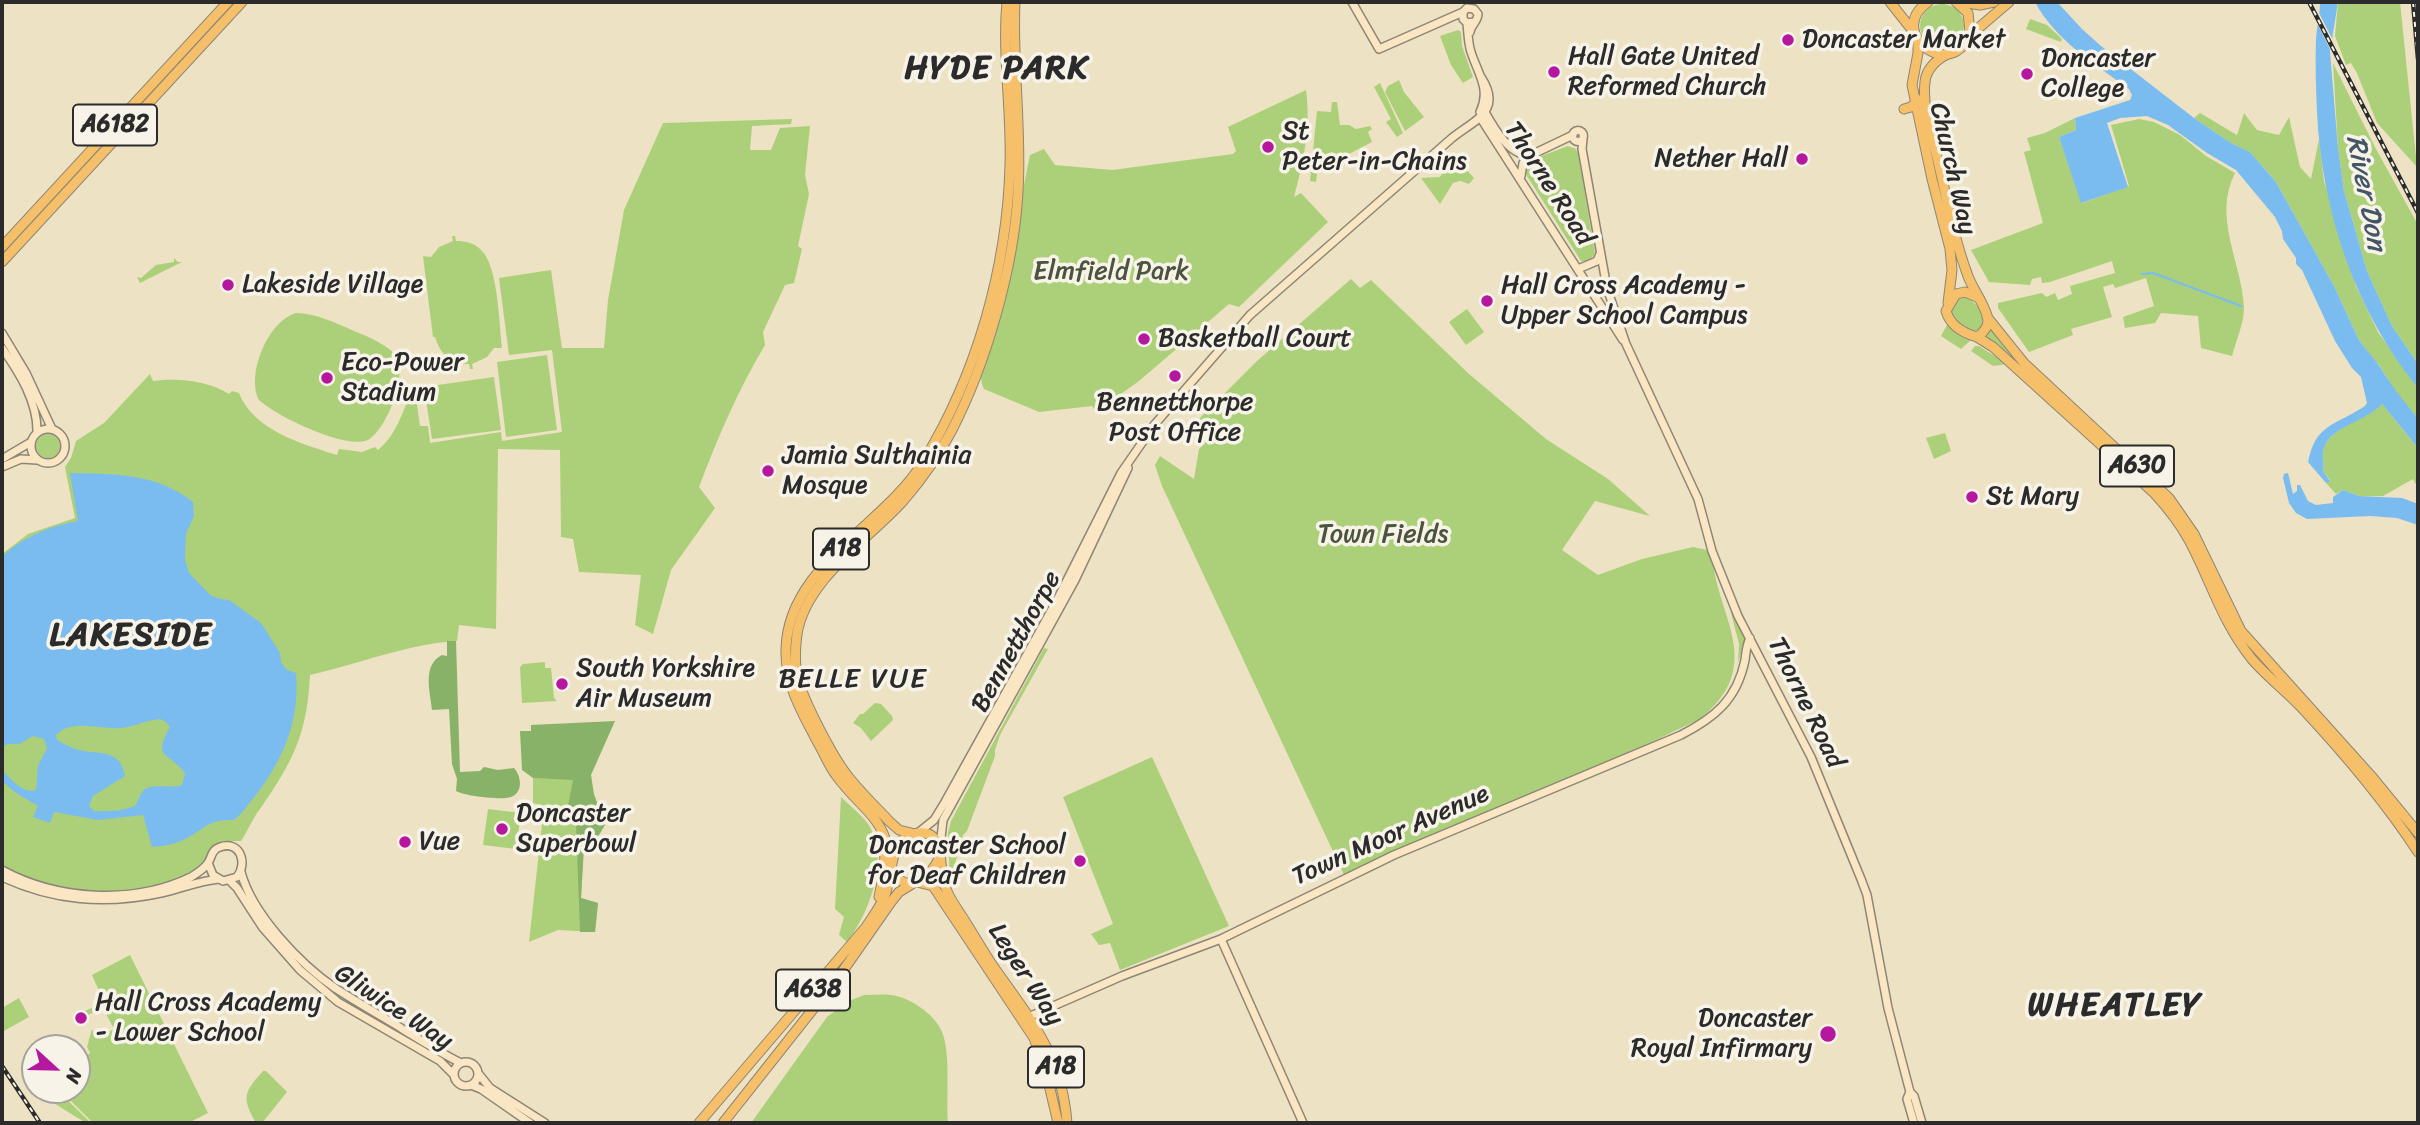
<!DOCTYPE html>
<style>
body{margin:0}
#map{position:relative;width:2420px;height:1125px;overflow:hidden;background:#ede2c3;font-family:Sriracha,sans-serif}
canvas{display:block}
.frame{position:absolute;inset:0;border:4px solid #2b2b2b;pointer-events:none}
.north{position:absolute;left:21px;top:1034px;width:70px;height:70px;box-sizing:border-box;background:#f7f3e8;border:2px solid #a5a39c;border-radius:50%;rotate:112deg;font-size:19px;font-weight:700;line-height:28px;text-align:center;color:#2b2b2b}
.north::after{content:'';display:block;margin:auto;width:24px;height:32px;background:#b5179e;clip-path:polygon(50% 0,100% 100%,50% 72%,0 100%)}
</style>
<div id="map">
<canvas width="2420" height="1125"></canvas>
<div class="frame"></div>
<div class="north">N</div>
</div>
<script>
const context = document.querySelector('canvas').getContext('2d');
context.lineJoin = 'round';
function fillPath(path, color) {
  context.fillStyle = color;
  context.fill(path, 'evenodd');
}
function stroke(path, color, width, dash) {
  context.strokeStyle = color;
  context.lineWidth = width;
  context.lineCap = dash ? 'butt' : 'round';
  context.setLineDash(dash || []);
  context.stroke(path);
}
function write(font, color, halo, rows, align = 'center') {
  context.font = font + ' Sriracha,sans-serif';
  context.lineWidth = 7;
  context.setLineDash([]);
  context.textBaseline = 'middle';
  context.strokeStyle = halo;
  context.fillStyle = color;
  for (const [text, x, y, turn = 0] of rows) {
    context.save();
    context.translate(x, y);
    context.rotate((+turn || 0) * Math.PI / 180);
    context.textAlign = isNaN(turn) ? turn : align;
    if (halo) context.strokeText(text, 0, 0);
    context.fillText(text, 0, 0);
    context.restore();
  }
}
fillPath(new Path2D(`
 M2338,2H2400L2417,167L2377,123L2357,73L2351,63L2346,65L2335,36Z
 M1920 26a22 22 0 1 1 44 0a22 22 0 1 1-44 0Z
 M2030,19L2047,25L2062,39L2061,42L2026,29Z
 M1458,30L1461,32L1462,46L1473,77L1463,83L1451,65L1440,36Z
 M2333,63L2376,149L2418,225V364L2392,326L2367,271L2344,191L2338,148Z
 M1399,80L1404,92L1424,117L1405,131L1385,92L1388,86Z
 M1380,83L1403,133L1397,137L1386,122L1391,119L1374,87Z
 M1306,90C1311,127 1304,160 1294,197L1301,193L1328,222L1239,307L1229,304L1139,381L1096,412L1092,406L1039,412L984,389C971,360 1000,298 1007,268C1016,231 1022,193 1030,155L1044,149L1055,165L1112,170L1233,154L1236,151L1228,127Z
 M1332,102H1337L1340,125H1349L1356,129L1370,126L1372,129L1368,132L1372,142L1343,157H1334L1333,167L1318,166L1316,182L1310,181L1317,111L1331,112Z
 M2200,113L2237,135L2244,113L2257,130L2279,135L2289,117L2300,167L2311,179L2319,139L2324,181L2356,286L2378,332L2418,388V418L2399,397L2379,365L2369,354L2359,340L2334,286L2276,182L2250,152L2231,143L2194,118Z
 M2075,118L2076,130L2059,137L2082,203L2129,186L2111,125L2139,119L2154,122L2180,135L2206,156L2235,173C2212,218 2242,262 2244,308C2244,323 2236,341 2232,356L2201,348L2198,316L2161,313L2155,323L2125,328L2123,317L2154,306L2146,278L2115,288L2113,284L2103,287L2112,317L2071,329L2073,335L2029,352L1998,308V303L2042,293L2046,297L2055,293L2058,300L2072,294L2070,286L2115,273L2112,261L2050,282L2042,283L2041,277L2032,279L2030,285L1989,282L1971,250L2043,223L2024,152L2031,150L2027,138L2045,133Z
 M792,119L791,124L752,126L750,150H771L780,128L810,126L805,175L809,194L798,246L802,249L794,283L785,285L763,332L765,345C738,390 718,437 699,487L715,508L671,570L653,634L635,625L641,575L579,572L573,539L561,537L560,450L498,449L496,629L459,625L457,641C407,644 359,664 310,675C307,735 293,761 260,809C252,819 248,831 241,841H225L217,844L211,850L204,864L160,889L126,895L44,889L2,870V554L28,534L75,518L65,467L71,458L76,441L104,423L150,374L153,381C177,378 206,380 229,394L232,391L239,393C253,430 302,444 337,455L339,449L362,452L375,447L378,450C395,436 401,417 409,397L416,398L420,426H428L430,443L501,432L502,441L562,432L552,350L509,355L499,278L551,270L562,348H604L608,300L624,210L663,123Z
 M1568,146L1576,149L1578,154L1595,253L1589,262L1581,261L1527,176L1525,170L1536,158Z
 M1448,164L1463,166L1474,178L1469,184L1460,181L1453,183L1440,204L1421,178L1440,177Z
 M452,236H455L456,241C466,241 475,243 482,251C498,268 499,322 502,348H494L487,357L472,364L473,369H470L469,364C451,364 440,354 435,337H433L423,256L431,257L439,247L453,241Z
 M174,258L178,262H182L140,283L137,277L141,278L156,265L174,262Z
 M1351,279L1360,288L1371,280L1468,373L1546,439L1608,479L1650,516L1595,501L1562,550L1598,575L1642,559L1693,547L1712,551C1714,615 1769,663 1700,719L1551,790L1345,877L1162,486L1155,465L1160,456L1194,479L1199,449L1214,434L1198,420L1257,361Z
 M1965,296C1976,301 1986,316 1982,328L1976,331C1963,330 1953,320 1950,308L1957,298Z
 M1467,309L1484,332L1466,345L1449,322Z
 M296,313C315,313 336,323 352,330C366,336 390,345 397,358C407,377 386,430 368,440C346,450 276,416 259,400C246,374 268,321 296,313Z
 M1948,323L1971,340L1961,349L1941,336Z
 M1991,326L2003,344L2026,369L2024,371L1983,337Z
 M1975,346H1979L2007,364L1993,366L1971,351Z
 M547,355L557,430L506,437L497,362Z
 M494,377L501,430L432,439L424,387Z
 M2382,404L2418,448V488L2413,479L2383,496H2359L2343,490L2336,494L2326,483L2330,480L2323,471C2325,463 2321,456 2324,448C2330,430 2366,414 2382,404Z
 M1945,433L1951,451L1934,459L1926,438Z
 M36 446a12 12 0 1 1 24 0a12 12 0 1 1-24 0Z
 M1730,609L1745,639L1738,663L1739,644Z
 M1044,648L1048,649L1000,735L995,750V756L967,831L963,835L950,882L948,833L951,821Z
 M545,662V668H551L554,698L557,701L522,703L520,667L523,664Z
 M875,703L881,704L892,716L893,720L871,741L861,728L853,723L860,714H863Z
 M1152,757L1229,926L1120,970L1110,943L1099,945L1091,934L1113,924L1063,797Z
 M533,778L573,779L576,822L584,845L581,898L598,903L595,932L558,930L529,942L544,806L533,803Z
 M841,797C849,805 861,814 868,824C891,857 869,914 847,942L839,935L844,917L835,909Z
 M488,809L521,813L516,849L483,845Z
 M130,955L208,1113L188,1123H93L60,1090H77V1065L90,1053L87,1047L92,1029L97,1038L114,1029L103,1008L86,1016L85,1011L104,1002L92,975Z
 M864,995C873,995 882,994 891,995C909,997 935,1014 942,1032C951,1053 946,1099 948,1123H751L827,1017L849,1001Z
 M19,998L29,1017L2,1032V1008Z
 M263,1071H266L287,1092L262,1123H256C242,1098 243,1093 263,1071Z
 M51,1090H57L91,1123H86L52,1102V1099L47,1094Z`), '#acd079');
fillPath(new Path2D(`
 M447,641H456L460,772L480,771L484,767L498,770L514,768C523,778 523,797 506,798C495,799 465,796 456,791L457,779L452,764L449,709L432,710C430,691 422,665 442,655L447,656Z
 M615,721L591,775L594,794L605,825L599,835L584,846L581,898L598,903L595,932H580L576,822L568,806L573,780L533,778L522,770L520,731H531V725Z`), '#89b269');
fillPath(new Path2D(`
 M2035,2H2057L2082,29L2101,46L2194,118L2231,143L2250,152L2276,182L2334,286L2359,340C2366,350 2374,358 2380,367C2392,386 2403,401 2418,418V448L2382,404C2366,422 2332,425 2324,448C2321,456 2325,462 2323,471L2330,481L2326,483L2308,462C2316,423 2335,426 2365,406L2367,403L2361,377L2352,368L2335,341L2302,270L2296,264V258L2283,239L2282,231L2275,217L2236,170L2207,153L2168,125L2147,116L2120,118L2107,123L2128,187L2081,203L2059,137L2076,130L2075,118L2130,100L2132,95L2129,89C2095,64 2056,41 2035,2Z
 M2320,2H2338L2330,52L2338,148L2344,191L2367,271L2392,326L2418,364V388C2355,311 2322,212 2317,113C2316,89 2315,63 2316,39C2317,26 2320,14 2320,2Z
 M70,473C112,474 158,473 193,502L194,516L186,534L185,560L189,573L210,595L220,599L229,600L261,623L280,653L281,662L287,670L296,673C300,720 284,758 256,795C249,803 243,813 234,820C205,819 204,831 181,841C172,845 162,846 152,847L143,815L98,820L54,812L50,823L33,817L38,806L16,793L2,781V770C11,779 22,794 36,790L38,766L47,748L44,739L33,736L19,744H8L2,747V557C22,537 50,526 78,521ZM160,719L166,722L170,727C152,759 168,751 185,773L182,785C171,789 153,783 144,790C141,792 138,801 135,806C121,811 109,812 94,811L89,806L93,796L125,776C120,748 99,755 79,750C71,748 64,744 57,740L56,735C72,718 100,730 121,728C134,727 146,720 160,719Z
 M2288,473L2293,494L2297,491V485H2300L2308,501L2316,505L2333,503V497L2343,490L2359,496L2402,498L2418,504V525L2397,518L2370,516L2307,519L2296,513L2289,503L2283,478L2284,474Z`), '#7abcf0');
fillPath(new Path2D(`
 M2317,9L2336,46L2335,59L2316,21Z`), '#ede2c3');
stroke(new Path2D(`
 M2142,274L2153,273L2241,306`), '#7abcf0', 2);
const secondary = new Path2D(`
 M1352,2L1379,49L1463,12
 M1467,23C1468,32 1468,43 1471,52C1478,74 1491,89 1480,112
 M1470,32C1471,25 1478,21 1478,14L1474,9L1467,8L1463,12V19L1467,23L1474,22
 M1485,112C1494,128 1510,157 1531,155L1573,135
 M1480,117L1623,340
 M1572.5 136a5.5 5.5 0 1 1 11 0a5.5 5.5 0 1 1-11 0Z
 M1583,139L1582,149L1607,288L1626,344L1698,499L1712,551L1738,616L1811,757L1861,879L1867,895L1888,1008L1910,1092L1914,1096L1922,1123
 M1521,176L1523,163L1531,155
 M1578,269L1597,261L1600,254
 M2,333L26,373L52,429
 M2,348C19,372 38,402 37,433
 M31 446a17 17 0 1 1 34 0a17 17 0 1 1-34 0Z
 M2,459L31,442
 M2,467L21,459L37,460
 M918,833L934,820L945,802L1056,602L1121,473L1155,424L1250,315L1452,138C1476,119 1503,111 1481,77
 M940,847L943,820L1075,580L1128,468
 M2,870C57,900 133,905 191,877C196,874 204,869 208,863C212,857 211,850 220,847C240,840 248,863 237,877L223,881L213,875L208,863
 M241,872C252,914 300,964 335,988C355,1001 376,1013 396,1025C417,1038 439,1052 461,1063
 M2,877C54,901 105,905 161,893C180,889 198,881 219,879
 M230,881L237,888L263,928L300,970L338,1002L440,1061L454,1075
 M1221,939L1303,1123
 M1026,1018L1122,976L1221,939L1394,855L1681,735C1714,718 1737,700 1745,660C1746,653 1746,646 1750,638
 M454 1074a12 12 0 1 1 24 0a12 12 0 1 1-24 0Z
 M478,1073L490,1088L545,1123
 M471,1085L481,1089L530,1123
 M1910,1092L1907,1099L1914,1123`);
const highway = new Path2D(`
 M1890,2L1913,31
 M1928,2C1884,33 1953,84 1970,32L1968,13L1956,2
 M1960,2L1980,5L1994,2
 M1968,37L2009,2
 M1918,40V53L1912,85L1932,179L1950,249L1952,270L1948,303
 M1948,54C1937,59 1926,69 1925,82C1922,107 1932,136 1938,161C1947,199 1954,239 1968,276C1972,288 1987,308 1988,320C1988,328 1983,333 1977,337C1963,333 1950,325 1946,311L1956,294L1965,292L1977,297
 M1904,109L1911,107L1919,100
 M2,247L228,2
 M2,262L242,2
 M1987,317L2024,363L2169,498L2194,534L2241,631L2373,778L2418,833
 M1977,337L1993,347L2154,493C2167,507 2179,522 2189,540C2211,581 2221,620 2251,658C2265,675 2285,690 2301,707C2344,753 2384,800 2418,852
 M915,834L899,830L890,822C876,807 860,792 847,775C833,757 805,704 799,682C794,667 795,649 797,634C806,579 868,540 904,500C922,479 939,455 952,430C986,364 1014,267 1018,192C1022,129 1012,65 1015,2
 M891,862C884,814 862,811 836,775C829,766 824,753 818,743C802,712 785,685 786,649C788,566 884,526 923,462C977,374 1007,268 1010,166C1012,111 1002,56 1007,2
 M891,867C904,899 932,878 940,856
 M917,882L933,886L1034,1038L1047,1076L1058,1123
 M879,897L884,872L885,852
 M699,1123L866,927C873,916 881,906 885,895C893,874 888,837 918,833C945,830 939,863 943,878C945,891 952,901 959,912C971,930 981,948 993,966C1030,1019 1062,1055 1067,1123
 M723,1123L840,975L891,902L899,892L912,884`);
stroke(secondary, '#8c8677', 10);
stroke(highway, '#8c8677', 11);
stroke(secondary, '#fbe6c4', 7);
stroke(highway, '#f6c06b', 9);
const rail = new Path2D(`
 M2309,2L2418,213
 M2413,2L2418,59
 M2,1066L40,1123`);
stroke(rail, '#2b2b2b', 4.5);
stroke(rail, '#f7f3e8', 2, [5]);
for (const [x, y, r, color] of [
 [1788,40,7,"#b5179e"],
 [1554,72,7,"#b5179e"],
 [2027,74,7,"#b5179e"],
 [1268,147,7,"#b5179e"],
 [1802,159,7,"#b5179e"],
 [228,285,7,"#b5179e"],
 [1487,301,7,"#b5179e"],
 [1144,339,7,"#b5179e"],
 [1175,376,7,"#b5179e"],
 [327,378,7,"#b5179e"],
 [768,471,7,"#b5179e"],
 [1972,497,7,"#b5179e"],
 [562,684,7,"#b5179e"],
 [502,829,7,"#b5179e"],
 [405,842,7,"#b5179e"],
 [1080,861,7,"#b5179e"],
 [81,1018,7,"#b5179e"],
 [1828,1034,9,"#b5179e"]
]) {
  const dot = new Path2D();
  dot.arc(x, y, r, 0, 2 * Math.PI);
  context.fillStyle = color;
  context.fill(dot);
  stroke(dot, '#f7f3e8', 2.5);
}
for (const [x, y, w] of [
 [115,125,84],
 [2137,466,74],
 [841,549,56],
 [813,990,74],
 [1056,1067,56]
]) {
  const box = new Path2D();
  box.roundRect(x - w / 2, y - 20.5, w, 41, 5);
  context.fillStyle = '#f7f3e8';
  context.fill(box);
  stroke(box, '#2b2b2b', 2);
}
write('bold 24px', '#2b2b2b', null, [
 ["A6182",115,125],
 ["A630",2137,466],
 ["A18",841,549],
 ["A638",813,990],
 ["A18",1056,1067]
]);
write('26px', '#2b2b2b', '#f7f3e8', [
 ["Doncaster Market",1802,40],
 ["Hall Gate United",1568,57],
 ["Reformed Church",1568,87],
 ["Doncaster",2041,59],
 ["College",2041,89],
 ["St",1282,132],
 ["Peter-in-Chains",1282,162],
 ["Nether Hall",1788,159,"right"],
 ["Lakeside Village",242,285],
 ["Hall Cross Academy -",1501,286],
 ["Upper School Campus",1501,316],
 ["Basketball Court",1158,339],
 ["Eco-Power",341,363],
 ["Stadium",341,393],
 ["Bennetthorpe",1175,403,"center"],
 ["Post Office",1175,433,"center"],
 ["Jamia Sulthainia",782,456],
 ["Mosque",782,486],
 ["St Mary",1986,497],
 ["South Yorkshire",576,669],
 ["Air Museum",576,699],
 ["Doncaster",516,814],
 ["Superbowl",516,844],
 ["Vue",419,842],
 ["Doncaster School",1066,846,"right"],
 ["for Deaf Children",1066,876,"right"],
 ["Hall Cross Academy",95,1003],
 ["- Lower School",95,1033],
 ["Doncaster",1812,1019,"right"],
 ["Royal Infirmary",1812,1049,"right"]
], 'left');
write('26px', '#2b2b2b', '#f7f3e8', [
 ["Church Way",1952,169,77],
 ["Thorne Road",1548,184,57],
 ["Bennetthorpe",1017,642,-61],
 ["Thorne Road",1805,703,64],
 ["Town Moor Avenue",1391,836,-24],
 ["Leger Way",1025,975,57],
 ["Gliwice Way",393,1008,33]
]);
write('26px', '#4b543e', '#f7f3e8', [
 ["Elmfield Park",1111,272],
 ["Town Fields",1383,535]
]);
write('italic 28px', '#435666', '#f7f3e8', [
 ["River Don",2365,193,79]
]);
context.letterSpacing = '2px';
write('28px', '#2b2b2b', '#f7f3e8', [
 ["BELLE VUE",853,680]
]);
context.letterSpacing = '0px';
context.letterSpacing = '2px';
write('bold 33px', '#2b2b2b', '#f7f3e8', [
 ["HYDE PARK",997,70],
 ["LAKESIDE",131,637],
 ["WHEATLEY",2115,1007]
]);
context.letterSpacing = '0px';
</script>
